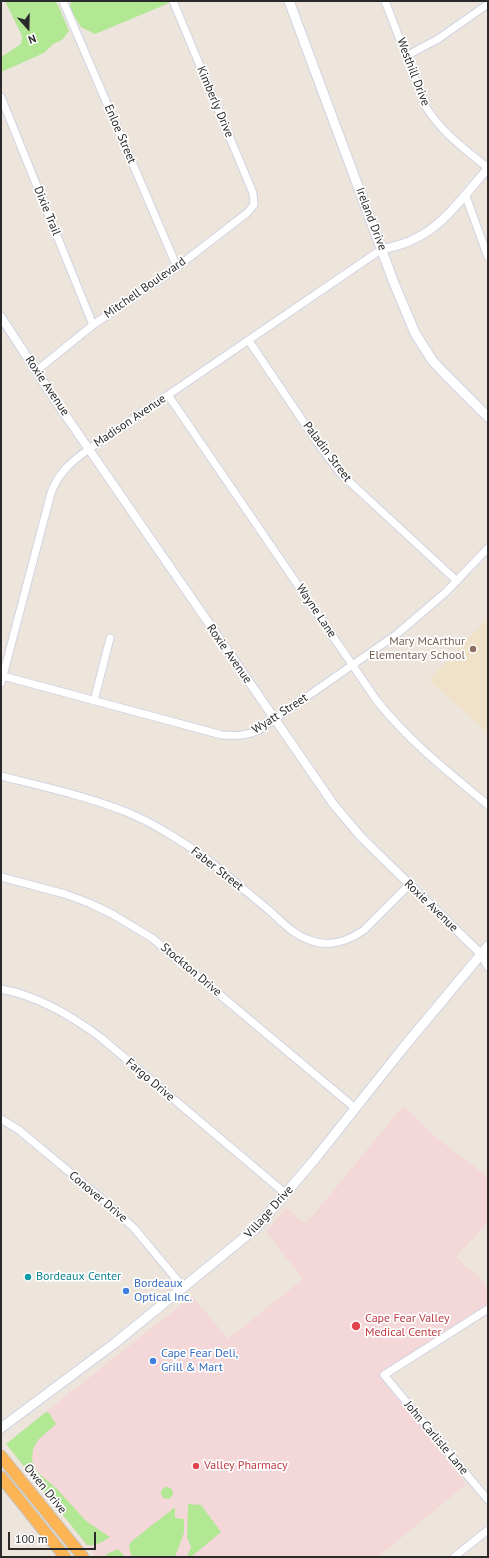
<!DOCTYPE html>
<style>
body{margin:0}
#map{position:relative;width:489px;height:1558px;overflow:hidden;background:#ede4db;font-family:"PT Sans",sans-serif}
canvas{display:block}
.frame{position:absolute;inset:0;border:2px solid #2a2a2a;pointer-events:none}
.north{position:absolute;left:8px;top:8px;width:40px;height:40px;-webkit-text-stroke:3px #fff;paint-order:stroke;rotate:160deg;font-size:11px;font-weight:700;line-height:16px;text-align:center;color:#2a2a2a}
.north::after{content:'';display:block;margin:auto;width:14px;height:18px;background:#2a2a2a;clip-path:polygon(50% 0,100% 100%,50% 72%,0 100%)}
.scale{position:absolute;left:8px;top:1532px;width:88px;height:18px;box-sizing:border-box;border:2px solid #2a2a2a;border-top:0;padding-left:5px;font-size:12px;line-height:14px;white-space:nowrap;color:#2a2a2a;-webkit-text-stroke:3px #fff;paint-order:stroke}
</style>
<div id="map">
<canvas width="489" height="1558"></canvas>
<div class="frame"></div>
<div class="north">N</div>
<div class="scale">100 m</div>
</div>
<script>
const context = document.querySelector('canvas').getContext('2d');
context.lineJoin = 'round';
function fillPath(path, color) {
  context.fillStyle = color;
  context.fill(path, 'evenodd');
}
function stroke(path, color, width, dash) {
  context.strokeStyle = color;
  context.lineWidth = width;
  context.lineCap = dash ? 'butt' : 'round';
  context.setLineDash(dash || []);
  context.stroke(path);
}
function write(font, color, halo, rows, align = 'center') {
  context.font = font + ' "PT Sans",sans-serif';
  context.lineWidth = 3.5;
  context.setLineDash([]);
  context.textBaseline = 'middle';
  context.strokeStyle = halo;
  context.fillStyle = color;
  for (const [text, x, y, turn = 0] of rows) {
    context.save();
    context.translate(x, y);
    context.rotate((+turn || 0) * Math.PI / 180);
    context.textAlign = isNaN(turn) ? turn : align;
    if (halo) context.strokeText(text, 0, 0);
    context.fillText(text, 0, 0);
    context.restore();
  }
}
fillPath(new Path2D(`
 M488,618V733L429,680Z`), '#efe2c9');
fillPath(new Path2D(`
 M403,1106L438,1139L488,1177V1222L456,1257L488,1286V1313L383,1379L466,1484L378,1557H96L6,1444L192,1296L228,1339L303,1279L266,1232L286,1208L304,1223L315,1213Z`), '#f4d7d9');
fillPath(new Path2D(`
 M5,1H55L59,7L69,31L62,40L53,44L44,53L1,72V57L21,44L22,36Z
 M71,1H174L95,34L81,27L70,9Z
 M46,1412L49,1413L56,1424L38,1440L33,1449L32,1460L36,1471L57,1489L86,1521L110,1537C102,1542 97,1546 87,1545L6,1444Z
 M161 1493a6 6 0 1 1 12 0a6 6 0 1 1-12 0Z
 M188,1504L201,1505L221,1532L191,1557H187L191,1547L187,1537Z
 M174,1508H175V1518L184,1519V1533L175,1557H133L130,1552L129,1545L133,1540Z
 M118,1549L125,1557H105L107,1554Z`), '#b2e794');
const minor = new Path2D(`
 M63,1L177,267
 M385,1L426,107C442,133 465,149 488,168
 M406,56L438,39L488,4
 M1,97L93,325
 M465,194L488,257
 M249,341L317,442L340,473L457,581
 M36,371L93,325L177,267L247,213L254,205L253,193L173,1
 M168,395L377,701C411,743 447,771 488,805
 M3,676L222,735C236,736 246,736 259,730L397,634L446,592L488,548
 M1,683L51,493C58,473 72,461 89,449L382,249
 M94,701L110,638
 M1,776C41,786 86,796 124,811C152,822 178,839 203,856C226,874 248,893 271,912C282,922 293,934 307,939C327,948 347,942 364,930L409,885
 M1,877L65,894L89,903L112,914L152,938L355,1108
 M1,989C38,996 70,1015 100,1037L286,1194
 M1,1119L19,1130L103,1200L134,1228L183,1287
 M488,1309L384,1375L488,1500
 M454,1557L488,1530`);
const tertiary = new Path2D(`
 M382,249C435,241 456,205 488,168
 M1,317L55,400L334,805L361,837L481,954L488,966`);
const secondary = new Path2D(`
 M289,1L394,283L415,333L432,360L444,373L488,417
 M1,1428L115,1343L256,1228L315,1159L403,1048L488,946`);
const trunk = new Path2D(`
 M1,1456L83,1557
 M1,1477L65,1557`);
stroke(minor, '#d0d4e3', 9);
stroke(tertiary, '#d0d4e3', 10);
stroke(secondary, '#d0d4e3', 11);
stroke(trunk, '#c3c3c3', 13);
stroke(minor, '#fff', 7);
stroke(tertiary, '#fff', 8);
stroke(secondary, '#fff', 9);
stroke(trunk, '#fcb454', 11);
for (const [x, y, r, color] of [
 [473,649,4,"#8d6e63"],
 [28,1277,4,"#0f9aa8"],
 [126,1291,4,"#3f7fe0"],
 [356,1326,5,"#e0444e"],
 [153,1361,4,"#3f7fe0"],
 [196,1466,4,"#e0444e"]
]) {
  const dot = new Path2D();
  dot.arc(x, y, r, 0, 2 * Math.PI);
  context.fillStyle = color;
  context.fill(dot);
  stroke(dot, '#fff', 1.5);
}
write('12px', '#2a2a2a', '#fff', [
 ["Westhill Drive",413,72,69],
 ["Kimberly Drive",215,102,67],
 ["Enloe Street",120,134,67],
 ["Dixie Trail",47,211,68],
 ["Ireland Drive",371,219,69],
 ["Mitchell Boulevard",145,288,-35],
 ["Roxie Avenue",47,386,56],
 ["Madison Avenue",130,421,-34],
 ["Paladin Street",327,452,53],
 ["Wayne Lane",316,611,56],
 ["Roxie Avenue",229,654,55],
 ["Wyatt Street",280,714,-33],
 ["Faber Street",217,869,38],
 ["Roxie Avenue",431,906,44],
 ["Stockton Drive",191,970,40],
 ["Fargo Drive",150,1080,40],
 ["Conover Drive",98,1197,40],
 ["Village Drive",269,1212,-48],
 ["John Carlisle Lane",436,1438,50],
 ["Owen Drive",45,1489,51]
]);
write('12px', '#785e54', '#fff', [
 ["Mary McArthur",465,642],
 ["Elementary School",465,656]
], 'right');
write('12px', '#0d838f', '#fff', [
 ["Bordeaux Center",36,1277]
], 'left');
write('12px', '#366cbe', '#fff', [
 ["Bordeaux",134,1284],
 ["Optical Inc.",134,1298],
 ["Cape Fear Deli,",161,1354],
 ["Grill & Mart",161,1368]
], 'left');
write('12px', '#be3a42', '#fff', [
 ["Cape Fear Valley",365,1319],
 ["Medical Center",365,1333],
 ["Valley Pharmacy",204,1466]
], 'left');
</script>
